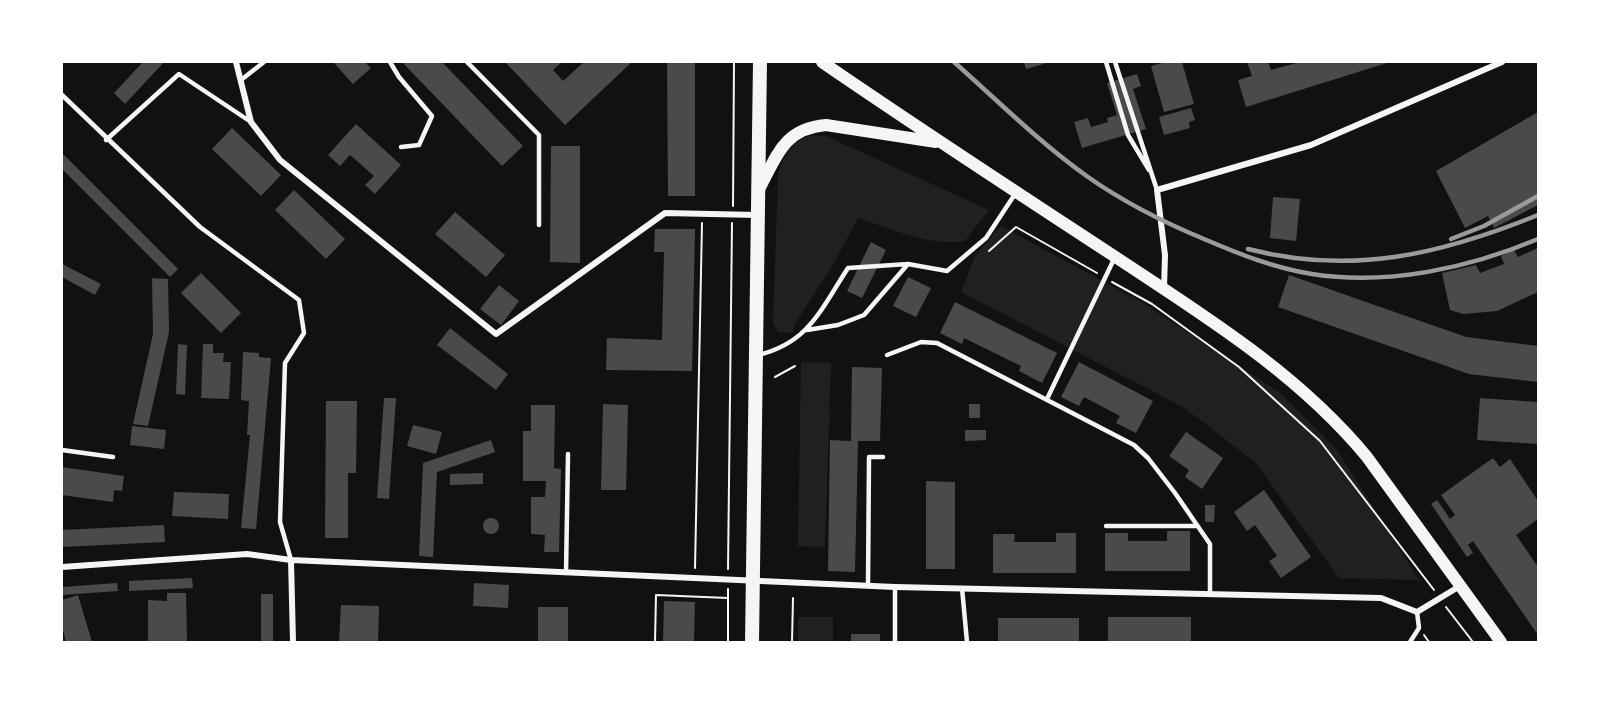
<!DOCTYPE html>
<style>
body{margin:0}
#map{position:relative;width:1600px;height:704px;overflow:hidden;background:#111;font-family:"Source Serif 4",serif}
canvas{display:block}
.frame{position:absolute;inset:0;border:63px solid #fff;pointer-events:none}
</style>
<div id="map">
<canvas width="1600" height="704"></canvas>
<div class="frame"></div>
</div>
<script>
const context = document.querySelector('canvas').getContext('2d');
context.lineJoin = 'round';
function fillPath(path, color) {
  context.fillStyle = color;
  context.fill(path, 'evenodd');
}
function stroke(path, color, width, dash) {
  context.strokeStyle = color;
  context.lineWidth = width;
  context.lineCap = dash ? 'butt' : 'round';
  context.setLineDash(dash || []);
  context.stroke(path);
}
fillPath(new Path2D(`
 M813,135L826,136L989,210L965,241C930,247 892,229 858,218L833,265L796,322L793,333L778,332L773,322L778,176C783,154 791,142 813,135Z
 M1001,226L1140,301L1279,392L1337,450L1419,580L1339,578L1255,462L1183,407L961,292L975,256Z
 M801,362L831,363L825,547L798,546Z
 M798,617H833V642H798Z`), '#202020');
fillPath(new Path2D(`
 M143,62H164L125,104L114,93Z
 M333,62H365L371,68L353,84Z
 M402,62H442L523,146L502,166Z
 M505,62H562L553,70L563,81L584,62H632L565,125Z
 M667,62H695V196H668Z
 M1024,62H1050L1026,69Z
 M1166,62H1182L1194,104L1164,112L1151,66Z
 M1247,62H1268L1271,70L1300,62H1390L1246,107L1238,80L1252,76Z
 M1137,74L1141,86L1133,89L1146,129L1082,148L1074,122L1088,118L1091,127L1108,122L1107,118L1117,115L1107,83Z
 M1191,108L1195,120L1189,122L1190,128L1164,135L1159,117Z
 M1538,112V205L1494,228L1488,216L1465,228L1436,171Z
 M356,124L401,165L375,194L365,185L374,176L350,155L340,166L328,155Z
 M232,128L281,175L261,196L212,149Z
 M551,146H580V263L550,262Z
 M62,153L178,269L170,277L62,169Z
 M294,190L345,239L326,259L275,210Z
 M1273,197L1300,199L1296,241L1270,238Z
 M455,212L505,255L486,277L435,234Z
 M655,229H695L692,371L606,370L607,338L662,340L664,252H654Z
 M871,242L886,250L862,298L847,291Z
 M1538,248V292L1497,311L1463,314L1450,310L1442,273L1476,265L1480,273L1504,264L1501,256L1514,250L1518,257Z
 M62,264L101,284L95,295L62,277Z
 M201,273L241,313L221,333L181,293Z
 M1289,275L1466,337L1538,346V382L1469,374L1278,307Z
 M908,277L931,288L916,317L893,306Z
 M152,278L168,279L169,332L148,426L133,424L153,334Z
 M499,285L519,301L501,325L480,309Z
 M955,302L1057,353L1042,383L1019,371L1021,366L964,338L962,344L940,333Z
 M450,328L508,374L496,390L437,345Z
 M178,344L187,345L185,395L176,394Z
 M203,344H213V353H224L223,362H231L229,399L201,398Z
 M243,352L259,353V357L271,358L256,529L241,528L250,435H247L249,401L241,400Z
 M1079,362L1153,401L1136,433L1116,423L1120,416L1084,397L1079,406L1061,397Z
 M852,367L882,368L880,441H858L855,572L828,571L830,440L851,441Z
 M384,398H396L389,499L377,498Z
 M1480,398L1538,402V444L1477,440Z
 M326,401H357L356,473H348V538H325Z
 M603,404L628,405L626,490H601Z
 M969,404H980V418H969Z
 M531,405H555L554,468L561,469L559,552H544L545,535L531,534V497H545L546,481H523V431H531Z
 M413,425L442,432L436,454L407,446Z
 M132,426L166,430L164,449L130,445Z
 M965,430H986V440L965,441Z
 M1186,432L1223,458L1202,489L1185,477L1189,470L1169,456Z
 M491,440L495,452L437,472L433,557L419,556L423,463Z
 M1493,458L1500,467L1510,459L1538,501V519L1516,535L1538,567V635L1473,541L1468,545L1473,553L1467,557L1431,504L1437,500L1450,519L1455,515L1441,495Z
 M62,467L124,476L122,491L114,490L113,502L62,495Z
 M483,473V484L450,485V474Z
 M926,481L955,482V569H926Z
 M1264,490L1311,557L1281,578L1269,561L1277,556L1255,525L1247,531L1234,512Z
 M174,492L229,494L228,519L172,516Z
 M1205,505H1215L1214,522H1205Z
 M483 526a8 8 0 1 1 16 0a8 8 0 1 1-16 0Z
 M164,525L165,542L62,547V530Z
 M1167,531H1190V571H1105V533H1128V541H1167Z
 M1056,533H1076V573H993V534H1015L1014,542H1056Z
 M192,578L193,588L129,591V581Z
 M117,583L118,591L62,595V587Z
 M474,583L509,585L508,608L473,606Z
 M167,593H186L187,642H148V600L167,601Z
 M261,594H273V642H261Z
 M78,595L92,642H66L62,626V600Z
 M664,601L695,602L694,642H663Z
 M341,605L379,606L378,642H339Z
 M538,607H568V642H538Z
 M1108,617H1191V642H1108Z
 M998,618H1079V642H998Z
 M851,634H880V642H851Z`), '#4a4a4a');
stroke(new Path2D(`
 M733,206L734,62
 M989,251L1016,227L1097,273
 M1112,282L1152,304L1239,367L1320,441L1434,590
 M775,377L795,366
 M695,568L702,223
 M728,569L732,223
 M728,598V589
 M1446,607L1473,642
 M1424,635L1429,642
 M655,642L656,595L728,598V642
 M792,642L793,598`), '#f5f5f5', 2);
stroke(new Path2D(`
 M390,62L399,77L432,116L419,145L401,147
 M467,62L539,135V225
 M1106,62L1128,135L1149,170
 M1115,62L1157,190
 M241,80L264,62
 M62,95L200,227L299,300L304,333L285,363L280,522L291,560
 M106,140L179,74L251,122
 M807,330L838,325L864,315L908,264
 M758,355C809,343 821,309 848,268L908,264L947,271L986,238L1015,194
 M887,355L921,342L937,343L1134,445L1148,458L1175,493L1210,544V593
 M1047,399L1115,257
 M62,450L113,457
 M1106,526H1197
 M566,573L568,454
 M868,586L869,457H883
 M962,588L967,642
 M895,642V587
 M1410,642L1419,628L1417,612`), '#f5f5f5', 4.5);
stroke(new Path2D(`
 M236,62L251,122L280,160L496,334L665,213L757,215
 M1164,289L1165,255L1157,190L1311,145L1502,62
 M291,560L293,642
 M62,567L247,554L291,560L895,587L1381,598L1417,612L1460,586`), '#f5f5f5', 6);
stroke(new Path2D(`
 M822,62C918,128 1016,192 1114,256C1203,315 1298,373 1367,457L1501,642
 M758,191C777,157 782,129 826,125L936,142`), '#f5f5f5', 12);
stroke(new Path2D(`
 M752,642L760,62`), '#f5f5f5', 14);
stroke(new Path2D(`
 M954,62C998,101 1040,143 1088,177C1125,203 1163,222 1204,239C1239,254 1274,268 1312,274C1388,286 1469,268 1538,239
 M1451,239L1484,226L1538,196
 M1248,249C1352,276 1442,254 1538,215`), '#9a9a9a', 4.5);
</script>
